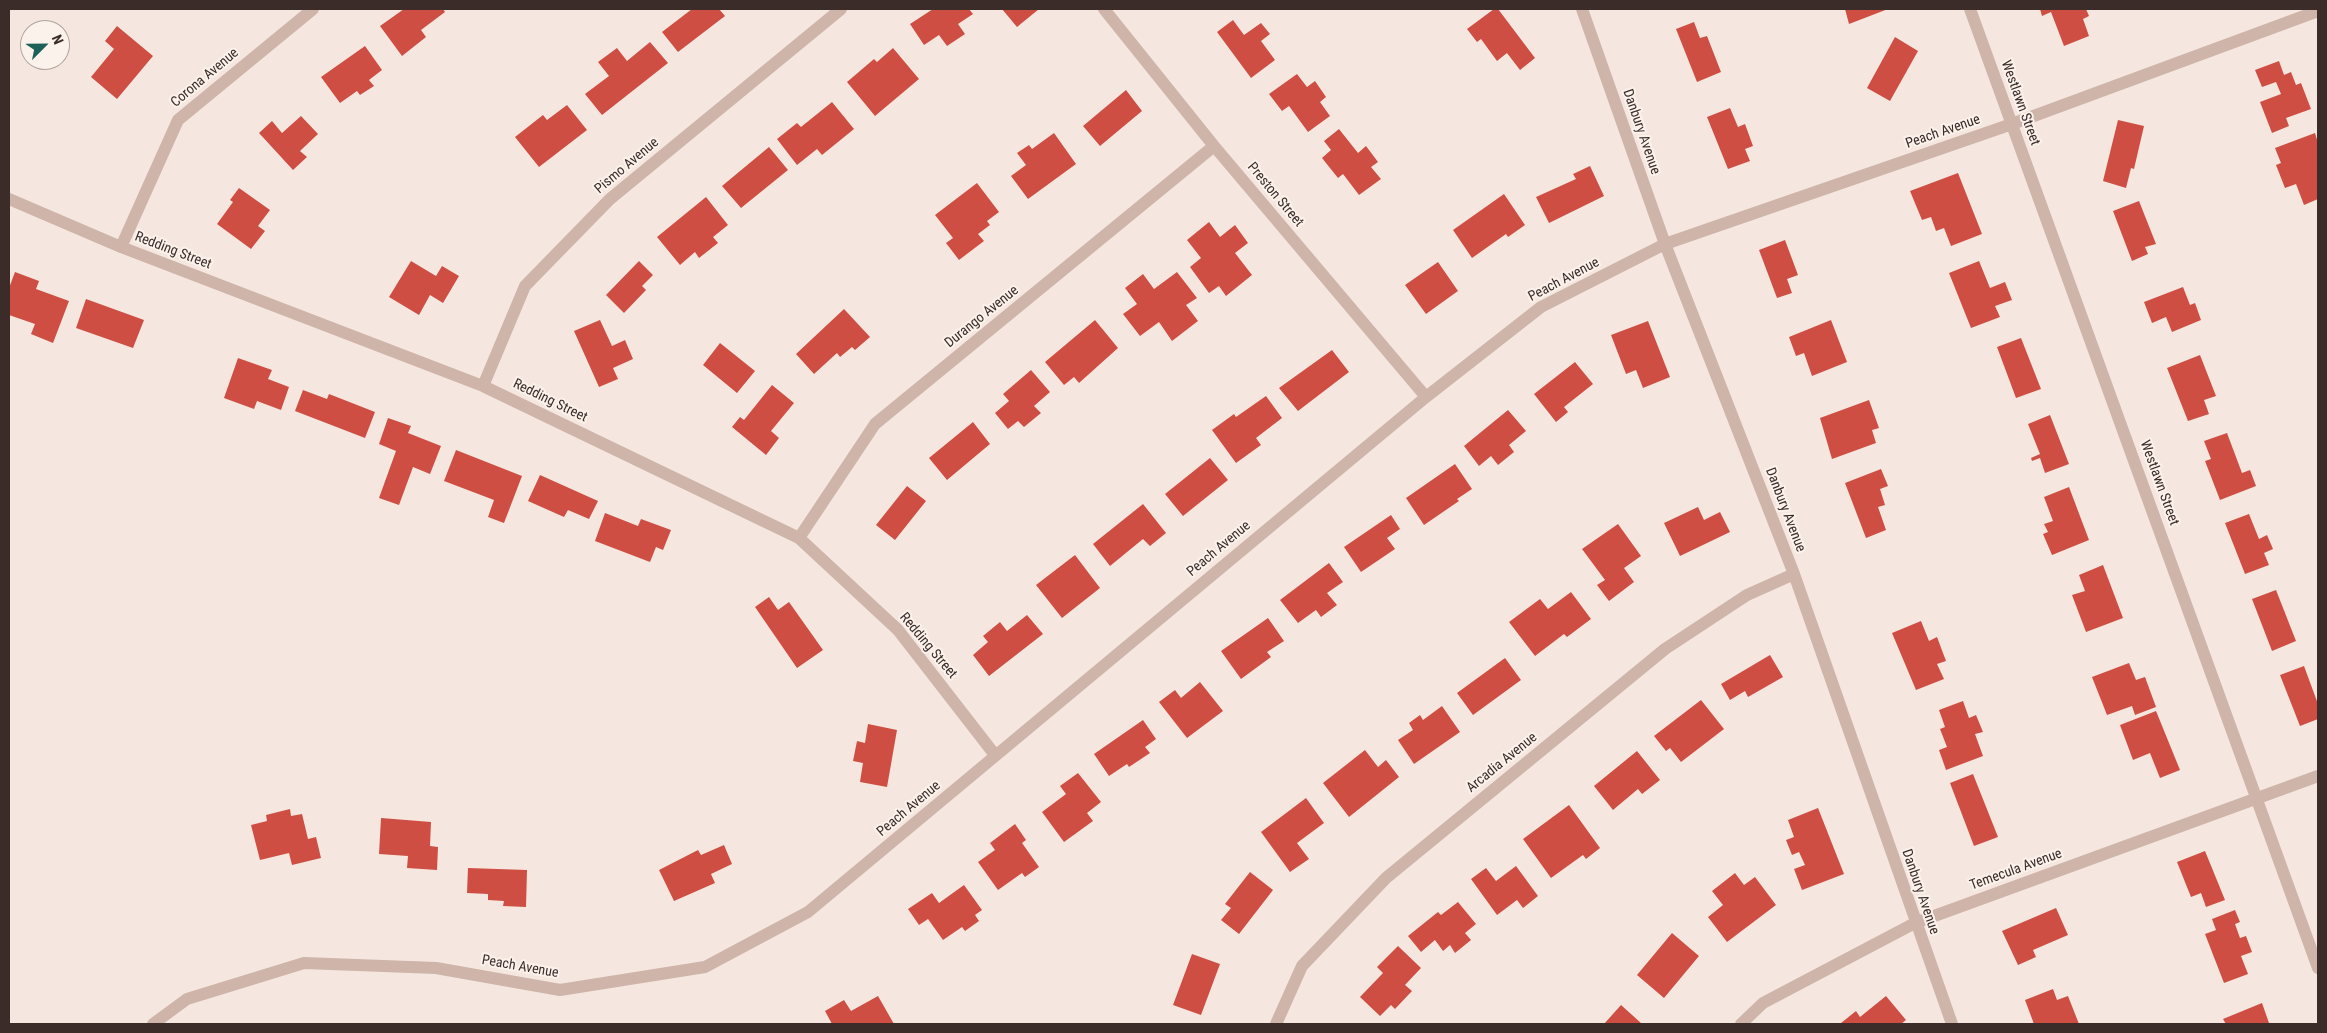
<!DOCTYPE html>
<style>
body{margin:0}
#map{position:relative;width:2327px;height:1033px;overflow:hidden;background:#f5e7df;font-family:"Roboto Condensed",sans-serif}
canvas{display:block}
.frame{position:absolute;inset:0;border:10px solid #3b2c29;pointer-events:none}
.north{position:absolute;left:20px;top:20px;width:50px;height:50px;box-sizing:border-box;background:#fbf2ec;border:1px solid #aea39e;border-radius:50%;rotate:67deg;font-size:14px;font-weight:700;line-height:20px;text-align:center;color:#3b2c29}
.north::after{content:'';display:block;margin:auto;width:18px;height:22px;background:#1b6059;clip-path:polygon(50% 0,100% 100%,50% 72%,0 100%)}
</style>
<div id="map">
<canvas width="2327" height="1033"></canvas>
<div class="frame"></div>
<div class="north">N</div>
</div>
<script>
const context = document.querySelector('canvas').getContext('2d');
context.lineJoin = 'round';
function fillPath(path, color) {
  context.fillStyle = color;
  context.fill(path, 'evenodd');
}
function stroke(path, color, width, dash) {
  context.strokeStyle = color;
  context.lineWidth = width;
  context.lineCap = dash ? 'butt' : 'round';
  context.setLineDash(dash || []);
  context.stroke(path);
}
function write(font, color, halo, rows, align = 'center') {
  context.font = font + ' "Roboto Condensed",sans-serif';
  context.lineWidth = 4;
  context.setLineDash([]);
  context.textBaseline = 'middle';
  context.strokeStyle = halo;
  context.fillStyle = color;
  for (const [text, x, y, turn = 0] of rows) {
    context.save();
    context.translate(x, y);
    context.rotate((+turn || 0) * Math.PI / 180);
    context.textAlign = isNaN(turn) ? turn : align;
    if (halo) context.strokeText(text, 0, 0);
    context.fillText(text, 0, 0);
    context.restore();
  }
}
fillPath(new Path2D(`
 M404,9H443L445,12L421,30L426,37L402,56L380,26Z
 M692,9H719L725,16L678,52L662,32Z
 M933,9H969L973,14L958,24L965,34L947,46L939,35L924,45L910,24Z
 M1002,9H1039L1017,27Z
 M1494,9H1498L1535,58L1520,70L1507,53L1497,61L1481,39L1477,42L1467,29Z
 M1845,9H1888L1849,24Z
 M2040,9H2086L2089,16L2083,19L2089,36L2064,46L2051,12L2042,16Z
 M1233,20L1244,35L1261,23L1270,34L1261,41L1275,60L1251,78L1217,32Z
 M1694,22L1700,38L1707,36L1721,72L1697,82L1676,29Z
 M117,26L153,56L117,99L91,77L114,49L105,41Z
 M1895,37L1918,51L1890,101L1867,88Z
 M650,42L668,63L602,115L585,94L609,76L598,62L617,48L627,61Z
 M365,46L382,70L369,80L374,86L360,95L357,91L340,103L321,77Z
 M893,48L919,79L875,116L847,82L874,59L877,62Z
 M2279,61L2284,75L2291,72L2296,85L2301,83L2311,109L2286,118L2289,126L2272,133L2260,102L2281,94L2276,82L2262,87L2255,70Z
 M1297,74L1307,87L1315,81L1326,97L1320,102L1330,116L1308,132L1289,106L1282,111L1269,94Z
 M1126,90L1142,111L1100,146L1083,126Z
 M832,102L854,129L822,155L817,149L797,165L777,139L797,123L801,127Z
 M567,105L587,130L539,167L515,137L543,115L547,120Z
 M1730,108L1738,127L1745,124L1753,146L1745,149L1750,161L1728,169L1707,117Z
 M301,116L318,134L300,151L307,157L293,170L259,133L272,121L282,133Z
 M2118,120L2144,126L2134,169L2131,168L2126,188L2103,181Z
 M1339,129L1358,153L1366,146L1378,162L1371,167L1381,179L1359,195L1343,174L1338,178L1322,158L1331,150L1324,141Z
 M1054,133L1076,164L1028,199L1011,176L1026,165L1017,153L1029,145L1032,149Z
 M2315,133L2318,143V199L2304,205L2296,184L2285,188L2276,165L2281,163L2275,148Z
 M769,147L788,170L741,208L722,186Z
 M1590,166L1604,196L1549,223L1536,197L1576,179L1573,174Z
 M1958,173L1982,234L1951,246L1944,228L1936,231L1931,217L1922,220L1910,191Z
 M977,183L999,212L987,221L990,225L978,234L984,241L959,260L946,243L953,238L935,215Z
 M239,188L270,210L258,226L265,231L251,249L217,224L233,202L230,200Z
 M1504,194L1525,225L1508,237L1506,234L1472,258L1453,230Z
 M706,197L728,225L713,237L718,243L699,258L695,252L680,265L657,237Z
 M2139,201L2156,244L2145,247L2148,254L2132,261L2113,211Z
 M1209,222L1220,237L1235,225L1248,243L1235,253L1252,275L1226,296L1219,286L1209,293L1190,267L1201,258L1187,240Z
 M1785,240L1798,275L1787,279L1792,293L1777,298L1759,250Z
 M411,261L436,276L442,266L459,276L443,303L430,295L419,315L389,297Z
 M639,261L653,275L642,286L646,290L624,313L606,295Z
 M1979,261L1990,288L2005,282L2012,300L1995,306L2000,317L1971,328L1949,273Z
 M1438,262L1458,291L1426,314L1405,285Z
 M15,272L39,281L36,289L69,301L53,343L31,334L35,324L9,315V288Z
 M1177,272L1197,298L1186,305L1198,321L1172,341L1159,322L1140,336L1123,314L1137,304L1125,288L1143,274L1154,289Z
 M2183,287L2190,305L2195,303L2201,320L2172,332L2166,317L2152,323L2144,302Z
 M86,299L144,320L133,348L76,328Z
 M844,309L870,337L855,350L852,347L840,357L837,353L814,374L796,354Z
 M600,320L612,346L625,340L633,359L613,368L618,379L599,387L574,331Z
 M1095,320L1118,348L1079,383L1074,377L1064,385L1045,362Z
 M1831,320L1847,362L1812,376L1804,353L1796,356L1789,337Z
 M1648,321L1670,377L1643,388L1636,370L1626,374L1611,335Z
 M2021,338L2041,389L2016,398L1997,347Z
 M720,343L755,371L737,393L703,365Z
 M1332,350L1349,372L1298,411L1279,388Z
 M2200,355L2216,396L2204,400L2209,414L2188,421L2167,368Z
 M238,358L272,370L268,379L289,387L281,410L257,401L254,409L224,398Z
 M1575,362L1593,384L1564,407L1568,412L1556,422L1534,394Z
 M1031,370L1050,392L1034,406L1041,413L1024,427L1018,421L1008,429L995,413L1009,401L1003,394Z
 M772,385L794,403L771,431L779,438L766,455L732,427L740,417L744,420Z
 M303,390L327,399L329,394L375,412L365,438L295,411Z
 M1266,396L1282,418L1256,438L1261,445L1236,463L1212,430L1234,414L1236,417Z
 M1869,400L1879,428L1872,430L1876,443L1832,459L1820,418Z
 M1508,410L1526,431L1509,445L1514,452L1498,465L1491,456L1479,466L1464,446Z
 M2050,415L2069,464L2045,473L2040,458L2032,461L2031,458L2040,454L2028,424Z
 M388,418L411,426L408,433L441,446L430,474L413,467L399,505L379,498L396,451L379,444Z
 M973,422L990,444L947,480L929,458Z
 M2227,433L2242,473L2250,470L2256,486L2220,500L2205,461L2211,459L2204,441Z
 M456,450L522,476L504,523L488,517L494,500L444,481Z
 M1210,458L1228,480L1183,516L1165,494Z
 M1455,464L1472,489L1457,499L1459,501L1424,525L1406,498Z
 M1881,469L1888,486L1880,489L1885,505L1878,507L1886,530L1866,538L1845,483Z
 M540,475L598,501L589,519L568,510L564,517L528,501Z
 M907,486L926,501L895,540L876,525Z
 M2069,487L2089,540L2052,555L2043,534L2048,532L2044,524L2053,521L2044,497Z
 M1143,504L1166,533L1150,546L1143,539L1110,566L1093,544Z
 M1698,507L1704,520L1720,512L1730,532L1680,556L1664,523Z
 M605,513L638,526L641,519L671,530L663,550L656,547L650,562L595,541Z
 M2249,514L2259,539L2267,535L2273,549L2264,553L2269,565L2245,574L2225,523Z
 M1391,515L1400,529L1387,538L1395,549L1361,572L1344,547Z
 M1618,524L1641,556L1624,568L1634,582L1609,601L1597,585L1605,580L1582,549Z
 M1075,555L1100,588L1062,618L1036,585Z
 M1329,563L1343,582L1327,593L1337,605L1321,617L1316,610L1298,623L1280,600Z
 M2103,565L2123,618L2086,632L2072,595L2085,591L2079,575Z
 M2276,590L2296,641L2272,651L2252,599Z
 M1571,592L1591,619L1567,637L1564,634L1535,656L1509,622L1540,599L1548,609Z
 M769,597L778,610L789,602L823,650L797,668L755,607Z
 M1027,615L1043,634L989,676L973,655L988,642L983,636L1000,622L1007,631Z
 M1268,618L1284,641L1267,652L1271,657L1241,679L1221,651Z
 M1921,621L1929,641L1937,637L1946,661L1937,664L1944,679L1916,690L1892,633Z
 M1770,655L1783,677L1748,697L1745,691L1730,700L1721,684Z
 M1505,658L1521,680L1473,715L1457,693Z
 M2129,663L2136,680L2145,677L2156,707L2135,715L2132,706L2107,715L2092,677Z
 M2304,666L2318,704V719L2300,726L2280,675Z
 M1200,682L1223,711L1187,738L1159,702L1175,690L1181,698Z
 M1701,700L1724,729L1681,762L1670,748L1666,751L1654,736Z
 M1963,701L1969,718L1976,715L1983,732L1975,734L1983,756L1946,770L1939,750L1947,747L1940,729L1945,727L1939,710Z
 M1442,706L1460,732L1414,764L1398,740L1413,730L1409,723L1420,715L1423,720Z
 M2156,711L2180,770L2160,778L2150,753L2133,760L2120,725Z
 M1143,720L1156,739L1145,747L1150,753L1129,767L1127,764L1109,776L1094,754Z
 M868,724L897,730L887,787L860,782L863,763L853,761L857,741L865,743Z
 M1365,750L1378,767L1386,760L1399,777L1349,817L1323,783Z
 M1637,751L1660,780L1642,794L1638,789L1613,810L1594,786Z
 M1078,773L1101,802L1087,813L1093,821L1064,842L1042,812L1066,794L1060,786Z
 M1973,774L1998,837L1974,846L1950,783Z
 M1306,798L1324,823L1297,843L1309,859L1290,872L1261,832Z
 M1569,805L1600,848L1586,859L1583,855L1551,878L1523,839Z
 M1818,808L1844,874L1802,890L1794,869L1805,865L1799,852L1792,855L1786,840L1794,837L1788,820Z
 M290,809L291,816L302,814L308,839L316,837L321,858L292,865L289,853L260,860L251,825L267,821L266,815Z
 M381,818L431,822L430,846L438,847L437,870L407,868L408,856L379,854Z
 M1015,824L1026,840L1022,843L1039,867L1025,877L1022,873L998,890L978,862L995,850L990,843Z
 M724,845L732,864L711,874L715,883L674,901L659,870L698,850L701,855Z
 M2205,851L2225,900L2206,907L2201,893L2191,897L2177,862Z
 M1516,866L1538,896L1523,908L1517,900L1497,915L1471,879L1486,868L1496,881Z
 M468,868L527,870L526,907L503,906L504,901L488,900V894L467,893Z
 M1250,872L1273,890L1239,934L1221,920L1231,908L1225,904Z
 M1735,873L1744,885L1755,877L1776,905L1727,942L1708,917L1723,905L1712,891Z
 M964,885L982,910L975,915L979,921L965,931L962,927L943,940L928,919L919,925L908,909L932,893L939,903Z
 M1458,902L1476,924L1465,933L1471,940L1455,953L1450,945L1443,951L1435,940L1421,952L1408,936L1438,912L1441,915Z
 M2056,908L2068,935L2033,950L2036,957L2018,965L2002,931Z
 M2235,910L2240,922L2235,924L2240,938L2246,936L2252,952L2241,956L2248,974L2224,983L2205,934L2216,930L2212,919Z
 M1672,933L1699,956L1664,998L1637,975Z
 M1398,946L1421,968L1405,985L1412,991L1395,1009L1391,1005L1380,1016L1360,997L1383,973L1377,967Z
 M1192,954L1220,964L1201,1015L1173,1005Z
 M2053,989L2057,1000L2068,996L2079,1024H2034L2025,1000Z
 M878,996L894,1024H832L825,1011L844,1000L851,1011Z
 M1886,996L1906,1020L1901,1024L1841,1023L1856,1011L1860,1017Z
 M2262,1003L2269,1023L2226,1024L2223,1019Z
 M1621,1005L1641,1023L1640,1024H1604Z`), '#ce4e43');
stroke(new Path2D(`
 M1104,9L1214,146L1426,397
 M1582,9L1665,244L1794,574L1952,1024
 M1970,9L2318,968
 M9,199L121,247L483,386L799,538L898,630L995,755
 M121,247L178,120L313,9
 M483,386L525,286L610,199L841,9
 M799,538L875,424L1214,146
 M153,1024L187,999L304,963L436,968L560,990L705,967L808,912L1426,397L1541,307L1665,244L2012,124L2318,11
 M1276,1024L1302,966L1386,878L1665,649L1747,595L1794,574
 M1741,1024L1763,1003L1915,923L2318,776`), '#ceb4a9', 12);
write('14px', '#3b2c29', '#fbf2ec', [
 ["Corona Avenue",205,78,-40],
 ["Westlawn Street",2020,103,70],
 ["Danbury Avenue",1641,132,71],
 ["Peach Avenue",1943,132,-19],
 ["Pismo Avenue",627,166,-40],
 ["Preston Street",1275,195,50],
 ["Redding Street",173,251,21],
 ["Peach Avenue",1564,280,-28],
 ["Durango Avenue",982,317,-39],
 ["Redding Street",550,401,26],
 ["Westlawn Street",2159,483,70],
 ["Danbury Avenue",1785,510,69],
 ["Peach Avenue",1219,549,-40],
 ["Redding Street",928,646,50],
 ["Arcadia Avenue",1502,763,-39],
 ["Peach Avenue",909,809,-40],
 ["Temecula Avenue",2016,870,-20],
 ["Danbury Avenue",1920,892,71],
 ["Peach Avenue",520,967,10]
]);
</script>
